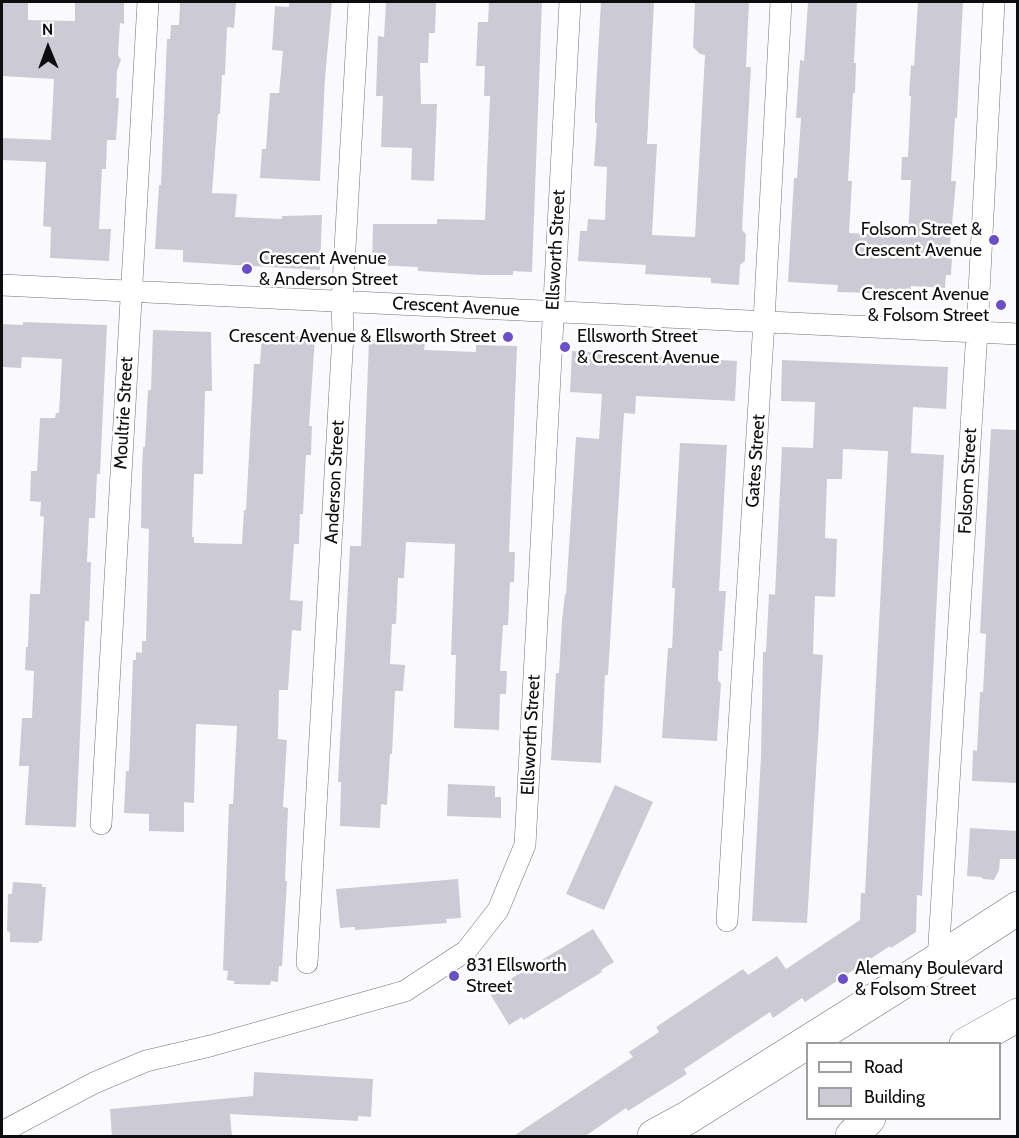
<!DOCTYPE html>
<style>
body{margin:0}
#map{position:relative;width:1019px;height:1138px;overflow:hidden;background:#fafafe;font-family:Cabin,sans-serif}
canvas{display:block}
.frame{position:absolute;inset:0;border:3px solid #0d0c0f;pointer-events:none}
.legend{position:absolute;left:806px;top:1042px;width:195px;height:78px;box-sizing:border-box;background:#fff;border:2px solid #9e9e9f;margin:0;padding:8px 10px;list-style:none;font-size:18px;color:#0d0c0f}
.legend li{display:flex;align-items:center;gap:12px;height:30px}
.legend b{width:30px;border:2px solid #9e9e9f}
.north{position:absolute;left:18px;top:18px;width:60px;height:60px;-webkit-text-stroke:4px #fff;paint-order:stroke;rotate:359deg;font-size:16px;font-weight:700;line-height:24px;text-align:center;color:#0d0c0f}
.north::after{content:'';display:block;margin:auto;width:21px;height:27px;background:#0d0c0f;clip-path:polygon(50% 0,100% 100%,50% 72%,0 100%)}
</style>
<div id="map">
<canvas width="1019" height="1138"></canvas>
<div class="frame"></div>
<ul class="legend">
<li><b style="height:8px;background:#fff"></b>Road</li>
<li><b style="height:16px;background:#cccbd5"></b>Building</li>
</ul>
<div class="north">N</div>
</div>
<script>
const context = document.querySelector('canvas').getContext('2d');
context.lineJoin = 'round';
function fillPath(path, color) {
  context.fillStyle = color;
  context.fill(path, 'evenodd');
}
function stroke(path, color, width, dash) {
  context.strokeStyle = color;
  context.lineWidth = width;
  context.lineCap = dash ? 'butt' : 'round';
  context.setLineDash(dash || []);
  context.stroke(path);
}
function write(font, color, halo, rows, align = 'center') {
  context.font = font + ' Cabin,sans-serif';
  context.lineWidth = 5;
  context.setLineDash([]);
  context.textBaseline = 'middle';
  context.strokeStyle = halo;
  context.fillStyle = color;
  for (const [text, x, y, turn = 0] of rows) {
    context.save();
    context.translate(x, y);
    context.rotate((+turn || 0) * Math.PI / 180);
    context.textAlign = isNaN(turn) ? turn : align;
    if (halo) context.strokeText(text, 0, 0);
    context.fillText(text, 0, 0);
    context.restore();
  }
}
fillPath(new Path2D(`
 M2,2H28V20L75,21V2H124V24L120,23L118,55L121,60L117,71L116,98H119L116,140H107L106,169H102L99,229H111L109,261L50,258L51,227L43,226L46,162L2,160V138L51,140L54,79L2,76Z
 M180,2H236L234,28L227,27L225,75H222L220,114H218L212,193L237,194L235,217L282,219V216L322,215L320,270L183,262V250L155,249L159,185H161L167,39H170L171,25H179Z
 M289,2H332L325,78L320,181L260,178L262,149H266L270,93H279L283,51L272,50L275,6L289,7Z
 M386,2H436L435,33H429L428,63H420L421,104H437L434,181L411,180L412,148L381,147L383,96H376L378,36L384,37Z
 M489,2H542L532,272L513,271V275H482L418,271V267L372,265L373,224H437V219L485,220L490,96H484L485,66H476L478,22H488Z
 M601,2H654L647,144H657L652,235L695,237L705,55L700,54L693,47L695,2H749L746,67H751L742,230L746,234L745,256V261L740,265L739,285L711,283V278L645,274L646,265L578,261L580,231H587L588,219L605,220L607,167L594,166L597,123H595V106Z
 M808,2H857L854,63H856L855,93H853L848,181H852L849,233L908,236L911,180H901L902,157H908L911,96H909L911,65L914,66L918,2H963L957,118H955L951,181H956L949,257H952L951,275H946L945,288L911,286L910,292L870,290V293L837,292L838,285L788,282L794,178H797L801,118H796L800,60L804,61Z
 M23,322L107,325L100,474H97L95,518H89L87,562H91L89,621H85L76,827L25,825L29,766H19L22,718H32L34,671L25,670L26,647H28L30,594H40L44,517L40,516L41,502L30,501L31,471H37L40,418H55L56,413H59L62,359L22,357L21,368L2,367V324L23,325Z
 M153,330L211,332L212,391H205L203,474H194L192,537H194V543L242,544L244,510H246L254,364H260L262,334L315,337L309,426H312L311,455H306L303,514H300L299,544H294L290,600L303,601L301,631L292,630L288,690H279L278,739L287,740L283,807L288,808L285,881H287L282,966H279L278,982L271,981L270,985L234,984V981L227,980L228,971L223,970L229,804H233L237,726L196,724L194,803L184,802V832L149,831V814L124,813L126,771H129L133,660H136V652L142,653V641H146L149,529L141,528L142,468L143,447H145L148,390H151Z
 M369,340L425,343L424,350L476,352V345L517,346L509,552H515L514,582H510L508,625H503L500,671H507L506,694H500L499,730L454,728L456,655H451L455,544L406,542L404,578H398L396,624H392L390,664L405,665L403,691H395L392,754H390L387,805L381,804L380,828L340,826L341,782H338L350,546H361Z
 M572,351L737,361L735,401L636,396L635,414L624,413L608,675H605L601,763L551,760L556,673H559L562,621L565,594H566L576,437L599,439L602,394L570,392Z
 M782,360L948,367L946,409L913,407L911,453L944,455L922,896L917,895L916,932L891,948L890,946L805,1002L802,998L773,1018L770,1012L684,1069L687,1074L628,1111L626,1108L584,1137H512L633,1057L629,1052L659,1032L656,1027L743,969L748,975L777,956L786,969L860,920L861,893H865L888,451L843,449L842,479H827L825,538L837,539L835,597L815,596L813,654L823,655L807,923L752,921L761,756L763,652H766L769,594L775,595L782,447L813,448L815,402L781,401Z
 M991,429L1017,430V783L972,781L973,750L977,751L980,692H983L986,634L980,633Z
 M680,443L727,445L719,591H726L722,651H719L718,680L721,684L717,741L662,738L668,648H672L675,588H672Z
 M448,784L495,786V797H501V818L447,816Z
 M615,785L653,802L604,910L566,894Z
 M970,828L1017,831V859H1000L999,870L994,880L983,879L981,877L967,876Z
 M458,879L461,918L446,919L447,923L355,930V927L340,928L336,889Z
 M13,882L42,884V887H46L42,941H39V943L10,942V932L7,931L8,894H12Z
 M593,929L614,962L601,970L602,972L523,1020L522,1017L509,1025L489,992Z
 M254,1072L373,1079L371,1117L358,1116V1121L230,1114L232,1137H112L110,1109L253,1096Z`), '#cccbd5');
const street = new Path2D(`
 M2,285L1018,334
 M101,824L148,2
 M727,921L764,321L781,2
 M938,960L977,331L994,2
 M307,963L343,335L342,301L359,2
 M2,1132L94,1083L146,1061L210,1046L405,991L466,951L498,910L525,845L570,2`);
const primary = new Path2D(`
 M966,1044L1018,1015
 M654,1136L687,1118L938,960L1018,908
 M852,1136L869,1118`);
stroke(street, '#72717a', 22);
stroke(primary, '#72717a', 34);
stroke(street, '#fff', 21);
stroke(primary, '#fff', 33);
for (const [x, y, r, color] of [
 [994,240,6,"#6c4fc8"],
 [247,269,6,"#6c4fc8"],
 [1001,305,6,"#6c4fc8"],
 [508,337,6,"#6c4fc8"],
 [565,347,6,"#6c4fc8"],
 [454,976,6,"#6c4fc8"],
 [843,979,6,"#6c4fc8"]
]) {
  const dot = new Path2D();
  dot.arc(x, y, r, 0, 2 * Math.PI);
  context.fillStyle = color;
  context.fill(dot);
  stroke(dot, '#fff', 2);
}
write('18px', '#0d0c0f', '#fff', [
 ["Folsom Street &",982,230,"right"],
 ["Crescent Avenue",982,251,"right"],
 ["Crescent Avenue",259,259],
 ["& Anderson Street",259,280],
 ["Crescent Avenue",989,295,"right"],
 ["& Folsom Street",989,316,"right"],
 ["Crescent Avenue & Ellsworth Street",496,337,"right"],
 ["Ellsworth Street",577,337],
 ["& Crescent Avenue",577,358],
 ["831 Ellsworth",466,966],
 ["Street",466,987],
 ["Alemany Boulevard",855,969],
 ["& Folsom Street",855,990]
], 'left');
write('18px', '#0d0c0f', '#fff', [
 ["Ellsworth Street",556,250,-87],
 ["Crescent Avenue",456,307,3],
 ["Moultrie Street",124,413,-87],
 ["Gates Street",756,461,-86],
 ["Folsom Street",968,481,-87],
 ["Anderson Street",335,482,-87],
 ["Ellsworth Street",531,735,-87]
]);
</script>
